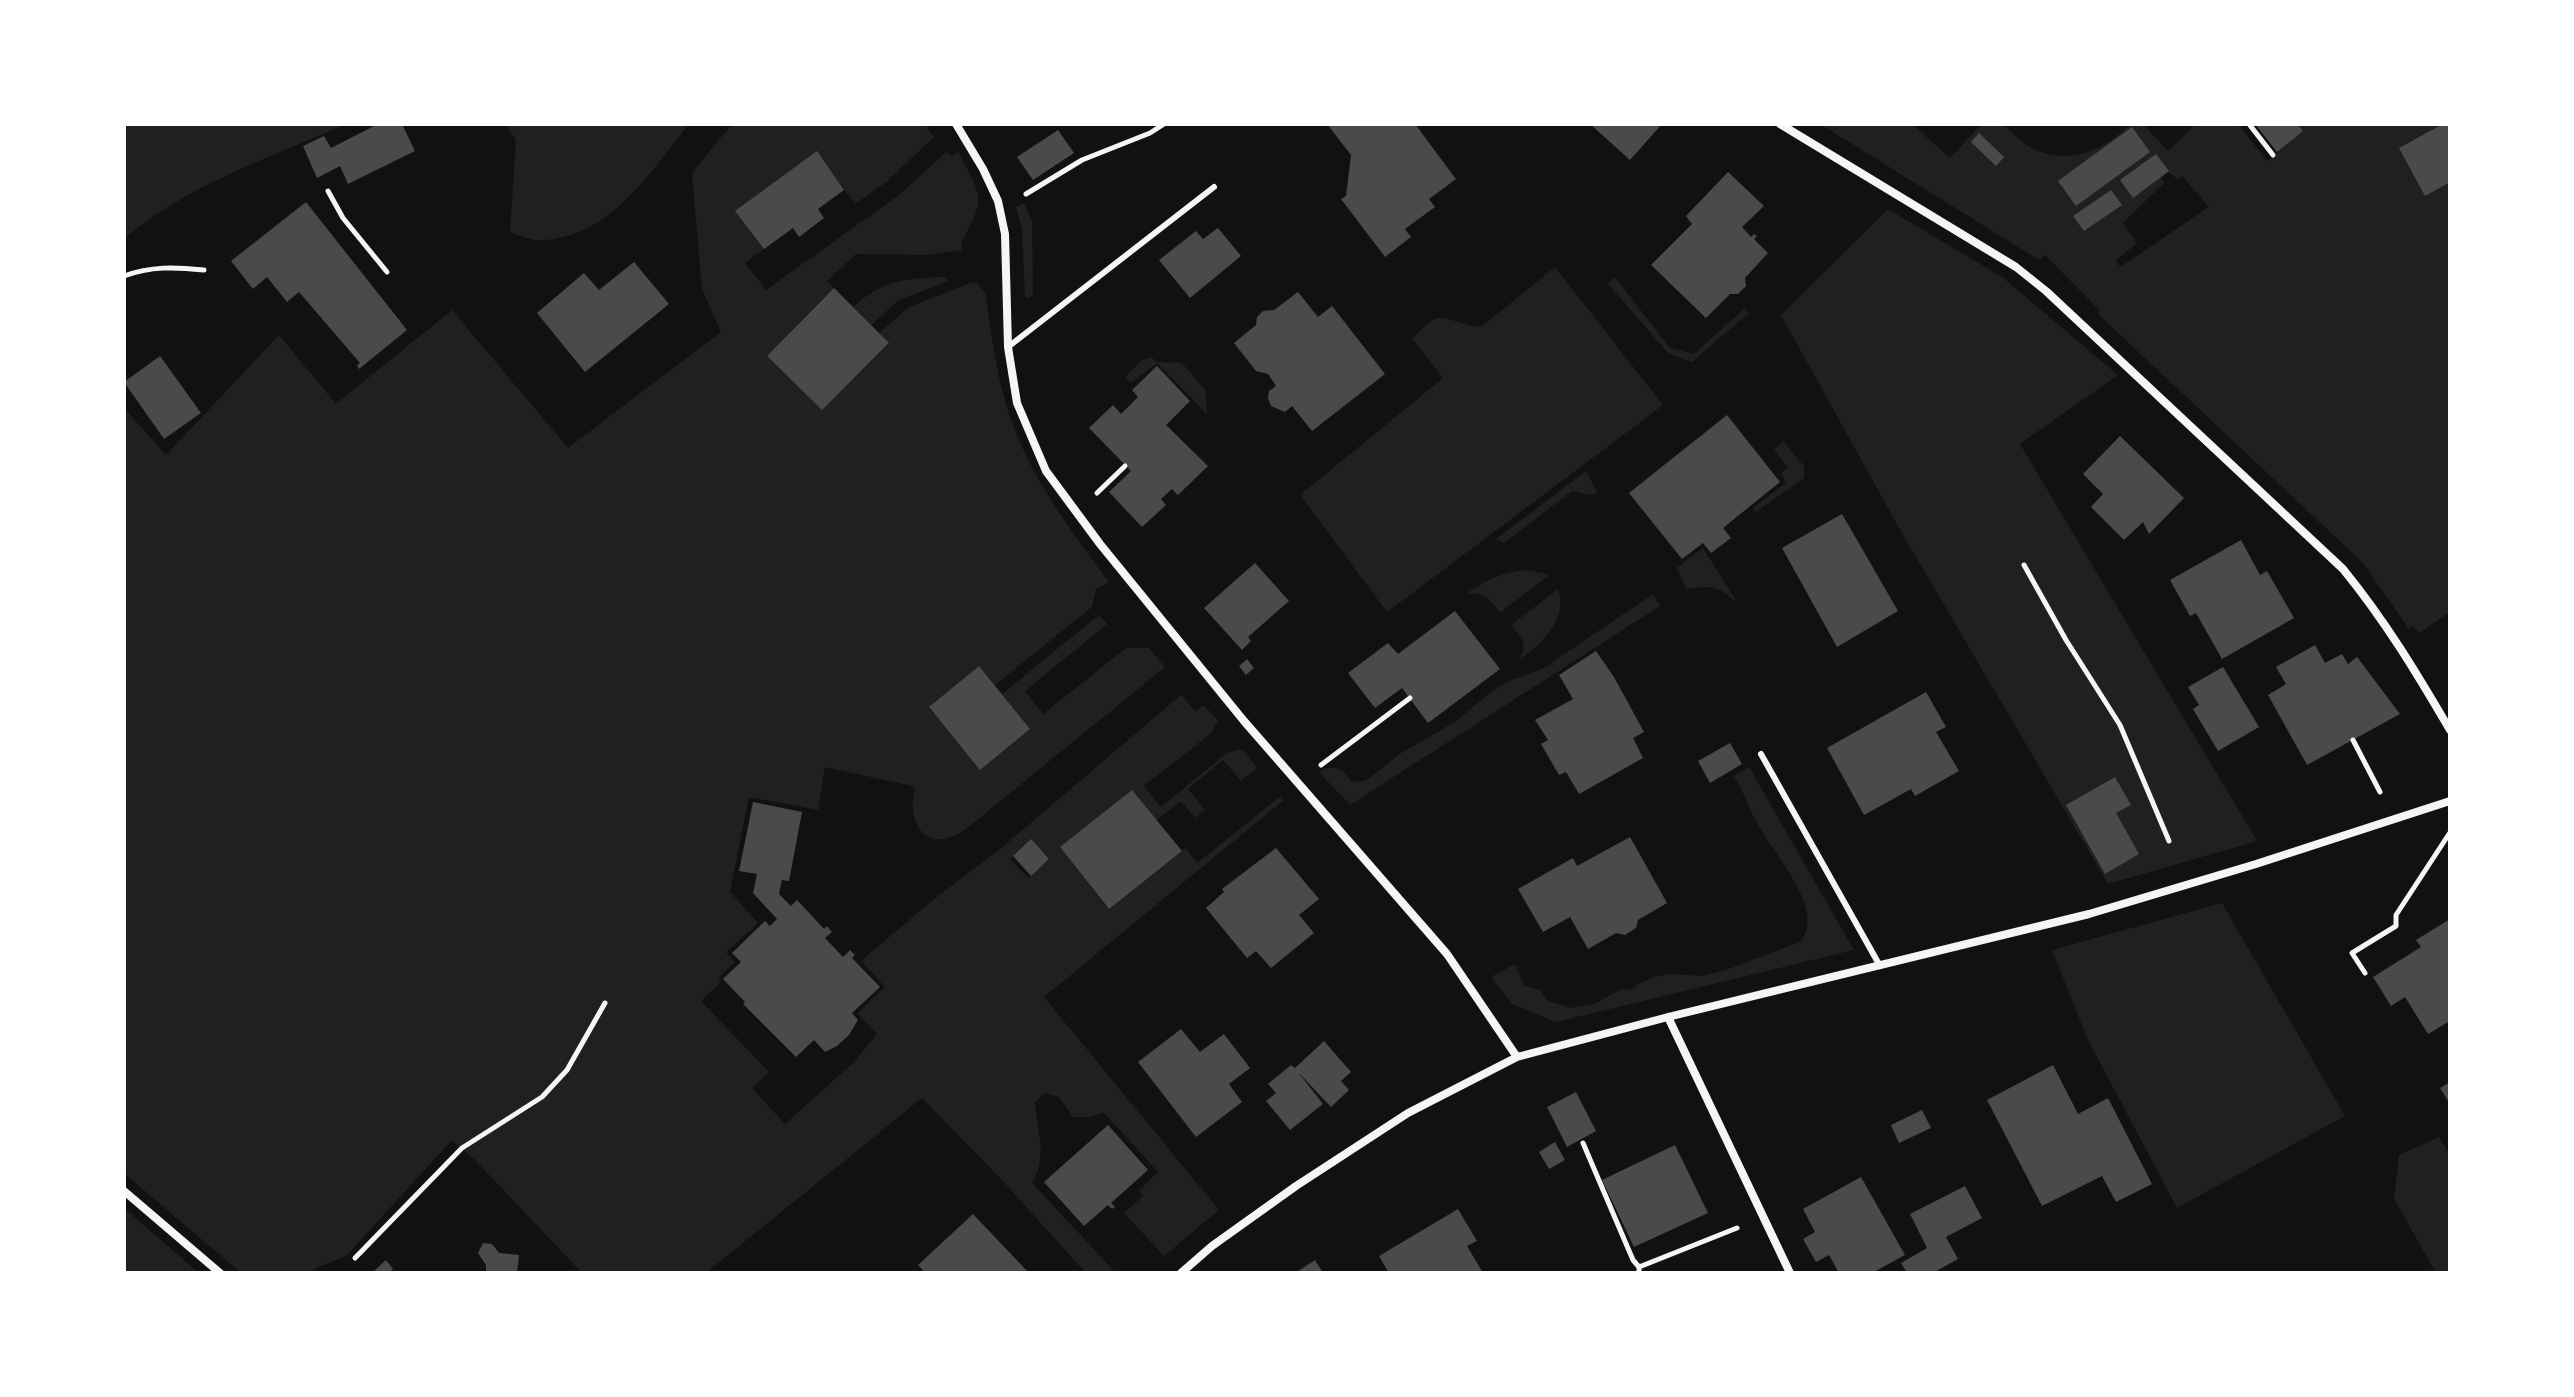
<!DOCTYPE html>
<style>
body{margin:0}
#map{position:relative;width:2574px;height:1397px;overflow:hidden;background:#111;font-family:Raleway,sans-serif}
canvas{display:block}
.frame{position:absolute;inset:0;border:126px solid #fff;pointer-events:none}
</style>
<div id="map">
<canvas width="2574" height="1397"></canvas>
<div class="frame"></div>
</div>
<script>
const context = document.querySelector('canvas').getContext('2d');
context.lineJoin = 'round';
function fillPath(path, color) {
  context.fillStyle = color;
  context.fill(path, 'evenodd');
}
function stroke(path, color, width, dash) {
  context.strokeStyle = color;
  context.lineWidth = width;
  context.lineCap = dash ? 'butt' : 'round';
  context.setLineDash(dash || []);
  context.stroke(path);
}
fillPath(new Path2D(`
 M124,124H346C271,157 187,185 124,239Z
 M505,124H689C650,172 610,238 541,240C531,241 520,235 510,233L516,140Z
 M732,124H927V128L934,137L886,182L855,204L817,152L736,211L764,249L745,263L766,290L899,195L946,152L952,157L958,151C981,198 988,195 961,243L962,250L926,255L856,254L827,281L834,288L767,356L822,410L889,344L879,333L909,307L970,283L975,282L985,292C992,337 997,382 1013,425C1034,482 1073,534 1109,582L1096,589L1092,607L995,685L979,666L929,708L981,769L1030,729L1002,694L1099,615L1107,624L1025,691L1043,714L1126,648H1149L1165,667L966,829C961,832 954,837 948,838C917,846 908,812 915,789L912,786L825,767L818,810L749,797L730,892L758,923L726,952L735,962L718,978L721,982L701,1001L769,1072L752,1088L785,1124L853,1063L877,1034L857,1013L885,987L861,961L928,904L1000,849L1181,695L1195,711L1204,705L1218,721L1210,734L1144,786L1161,807L1227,753L1242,749L1257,768L1241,781L1223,760L1188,789L1205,810L1195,818L1181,801L1157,820L1060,847L1108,909L1186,848L1197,863L1281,796L1284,800L1044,997L1219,1210L1164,1256L1124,1213L1143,1196L1139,1190L1158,1172L1104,1113L1088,1117H1073L1059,1097L1045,1093L1035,1102C1037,1129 1048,1159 1032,1183L1116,1273H1086L1000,1178L922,1098L706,1273H582L476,1161L452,1140L346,1256L318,1267L310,1273H241L124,1173V408L166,455L279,335L336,404L452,310L568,448L721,332L702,289L692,173ZM1031,840L1049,859L1028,878L1010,859Z
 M1820,124H1912L1950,158L1982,124H2003C2014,134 2024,146 2038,151C2071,165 2108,148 2130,124H2143L2168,151L2196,124H2238L2267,161L2302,131L2297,124H2450V612L2419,633L2413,626L2409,629L2363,563L2098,314L2100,311L2045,255L2039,260ZM2169,172L2178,180L2182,176L2209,207L2120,267L2116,260L2137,243L2123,223L2164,183L2161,177Z
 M1024,203L1032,222L1033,296L1028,298L1025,297L1022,230L1016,207Z
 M1888,209L2002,277L2118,375L2020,444L2257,841L2108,884L1899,528L1781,315Z
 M1555,267L1663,405L1387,612L1300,495L1443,378L1413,339C1443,302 1444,324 1481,327Z
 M944,277L949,281L899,300L871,325L853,307C884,279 905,279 944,277Z
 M1615,277L1670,348L1694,354L1745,308L1749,313L1692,362L1669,354L1608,284Z
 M1151,357L1157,362L1182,363L1205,390L1207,414L1157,363L1131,383L1125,377L1142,360Z
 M1783,441L1804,466V478L1756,512L1753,508L1786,483L1781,473L1788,468L1774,450Z
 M1586,471L1597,492L1591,495L1572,491L1504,543L1496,539Z
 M1703,548L1738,604C1718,586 1713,585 1686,589L1677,568Z
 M1526,570L1547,574L1548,576L1500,613C1490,598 1485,592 1466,594C1486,580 1502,572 1526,570Z
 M1558,589C1569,618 1541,645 1519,660C1529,643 1522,640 1511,625Z
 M1653,594L1660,606L1350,805L1319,772C1332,763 1342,768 1351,781L1358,782L1367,780L1401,753L1455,722L1487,695L1509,681L1544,668Z
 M1749,767L1854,950L1556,1022L1512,1004L1491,977L1515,964L1524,986L1540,990L1548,1001L1572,1008L1595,1004L1621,989L1631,990L1636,985L1654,977L1671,974L1702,976L1726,970L1800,942C1828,909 1771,852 1756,821C1748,806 1743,791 1734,776Z
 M2222,903L2345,1116L2177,1208L2088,1040L2052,950Z
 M2439,1137L2450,1155V1273H2436L2394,1199L2399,1155Z
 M124,1208L199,1273H124Z`), '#202020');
fillPath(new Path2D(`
 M378,124H402L415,151L348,184L340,166L317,178L303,146L324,136L331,148Z
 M1327,124H1415L1456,179L1429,199L1435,207L1405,229L1411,237L1385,257L1341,199L1346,196L1351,155Z
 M1590,124H1662L1630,160Z
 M2255,124H2297L2303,131L2277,152Z
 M2443,124H2450V182L2425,196L2399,148Z
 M2132,127L2150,152L2076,206L2058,181Z
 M1058,130L1074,153L1033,180L1017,157Z
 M1979,133L2004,157L1996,166L1971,142Z
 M817,151L844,190L818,209L824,218L799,237L793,228L764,249L735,211Z
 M2156,154L2169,171L2133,198L2120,180Z
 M1728,172L1764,206L1742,227L1751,237L1754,234L1757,236L1754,239L1768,253L1745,278L1746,286L1738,294H1730L1706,318L1651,265L1692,224L1686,216Z
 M2111,190L2122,205L2084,231L2073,216Z
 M306,202L407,330L359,369L357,365L360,363L299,292L287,302L267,277L253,289L231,261Z
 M1218,228L1241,256L1190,298L1159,260L1196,231L1203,239Z
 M634,262L669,304L585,372L537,313L584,273L599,290Z
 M834,288L889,343L822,410L767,356Z
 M1298,292L1318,317L1332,306L1385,374L1312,431L1292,406L1285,412L1271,406L1268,398L1269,391L1276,386L1268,374L1256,371L1234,343L1256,325L1257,317L1263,311L1274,310Z
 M160,356L201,413L164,439L124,382Z
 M1157,366L1190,401L1166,425L1208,466L1178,495L1172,489L1161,499L1166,505L1142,527L1109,492L1131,471L1089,428L1113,405L1121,414L1138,397L1132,390Z
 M1727,415L1780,482L1723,528L1731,538L1711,553L1703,543L1682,559L1629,493Z
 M2120,436L2184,498L2149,534L2143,522L2124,540L2091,507L2103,494L2083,474Z
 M1842,514L1898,611L1837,647L1782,548Z
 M2241,540L2260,575L2267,571L2294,618L2222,659L2196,613L2190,616L2170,580Z
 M1255,563L1289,601L1248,637L1251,641L1242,650L1204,608Z
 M1455,611L1500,669L1428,723L1402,688L1375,708L1348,673L1388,643L1398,654Z
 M2315,645L2325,663L2342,654L2348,664L2357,657L2400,714L2307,765L2268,695L2286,684L2276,667Z
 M1596,651L1614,677L1644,732L1633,738L1643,758L1579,794L1566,772L1559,775L1541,744L1548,740L1535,720L1573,699L1559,675Z
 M1247,659L1254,668L1246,675L1239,666Z
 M979,666L1030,729L980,770L929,707Z
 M2223,667L2259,727L2218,751L2193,709L2199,705L2188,687Z
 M1926,692L1946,727L1936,732L1959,771L1915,796L1911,789L1864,815L1827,748Z
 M1730,743L1742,764L1710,783L1698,761Z
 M2115,777L2131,805L2116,813L2139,854L2105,874L2066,805Z
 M1132,790L1182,851L1109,909L1060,847Z
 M753,802L802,812L789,881L782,880L779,894L791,906L797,900L824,929L827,926L832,932L825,938L843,957L850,950L855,955L852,958L880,987L852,1013L858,1020L849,1035L837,1046L825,1052L814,1040L796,1057L743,1004L745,1002L723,979L741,962L732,953L765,921L770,926L777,919L753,893L757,874L739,871Z
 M1630,837L1667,903L1638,920L1636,928L1625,935L1616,933L1588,949L1570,917L1543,932L1518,889L1573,858L1577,866Z
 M1031,839L1049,859L1031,876L1013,856Z
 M1276,848L1319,899L1299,915L1314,933L1271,968L1256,951L1247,958L1206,908L1224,892L1222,889Z
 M2450,919V1021L2428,1034L2405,997L2391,1006L2373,977L2421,947L2416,940Z
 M1181,1029L1200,1052L1224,1034L1250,1068L1229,1084L1242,1102L1196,1137L1138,1062Z
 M1324,1041L1351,1072L1341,1081L1349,1090L1331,1107L1298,1072L1323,1104L1290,1130L1266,1101L1276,1093L1268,1084L1291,1065L1295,1068Z
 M2053,1065L2078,1114L2108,1098L2152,1184L2116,1202L2102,1176L2042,1206L1987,1100Z
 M2450,1082V1104L2440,1088Z
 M1576,1092L1596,1131L1567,1147L1547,1107Z
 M1922,1110L1931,1128L1899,1143L1891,1125Z
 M1108,1125L1148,1170L1111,1203L1115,1207L1112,1209L1108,1205L1084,1226L1044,1182Z
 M1555,1142L1565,1160L1549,1169L1539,1152Z
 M1675,1145L1708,1213L1634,1247L1602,1180Z
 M1861,1177L1905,1255L1872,1273H1839L1829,1255L1816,1262L1803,1239L1815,1232L1803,1209Z
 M1965,1186L1982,1218L1946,1237L1958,1259L1933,1273H1907L1901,1263L1927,1248L1910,1214Z
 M1458,1209L1477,1241L1467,1246L1483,1273H1389L1379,1256Z
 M973,1214L1029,1273H925L918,1265Z
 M483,1243L492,1244L499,1253L519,1255L517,1273H486V1265L478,1253Z
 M386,1260L393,1269L389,1273H372Z
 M1315,1260L1323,1273H1295Z`), '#4a4a4a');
stroke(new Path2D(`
 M2249,124L2273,155
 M328,191L343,218L387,272
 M1026,194L1082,160L1150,133L1164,124
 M124,276C151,266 175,267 204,270
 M1097,493L1125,466
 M2024,565L2066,640L2120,725L2169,841
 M2353,740L2380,792
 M1321,765L1410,698
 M2365,973L2352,953L2396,926V915L2449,834
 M1583,1143L1633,1260L1639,1267
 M355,1258L462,1148L542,1097L567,1070L605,1003
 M1639,1273V1267L1737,1228`), '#f5f5f5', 5);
stroke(new Path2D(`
 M1008,347L1214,187
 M1761,754L1880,966`), '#f5f5f5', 6);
stroke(new Path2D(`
 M956,124L983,169L998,201L1005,234L1008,347L1017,403L1046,471L1100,544L1244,721L1447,954L1517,1057
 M1780,124L2016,267L2046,291L2343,569C2386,622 2416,672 2450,730
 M1668,1017L1790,1273
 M124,1191L220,1273
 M1181,1273L1212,1246L1296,1186L1408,1113L1517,1057L1668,1017L2089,914L2256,864L2450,801`), '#f5f5f5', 8);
</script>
